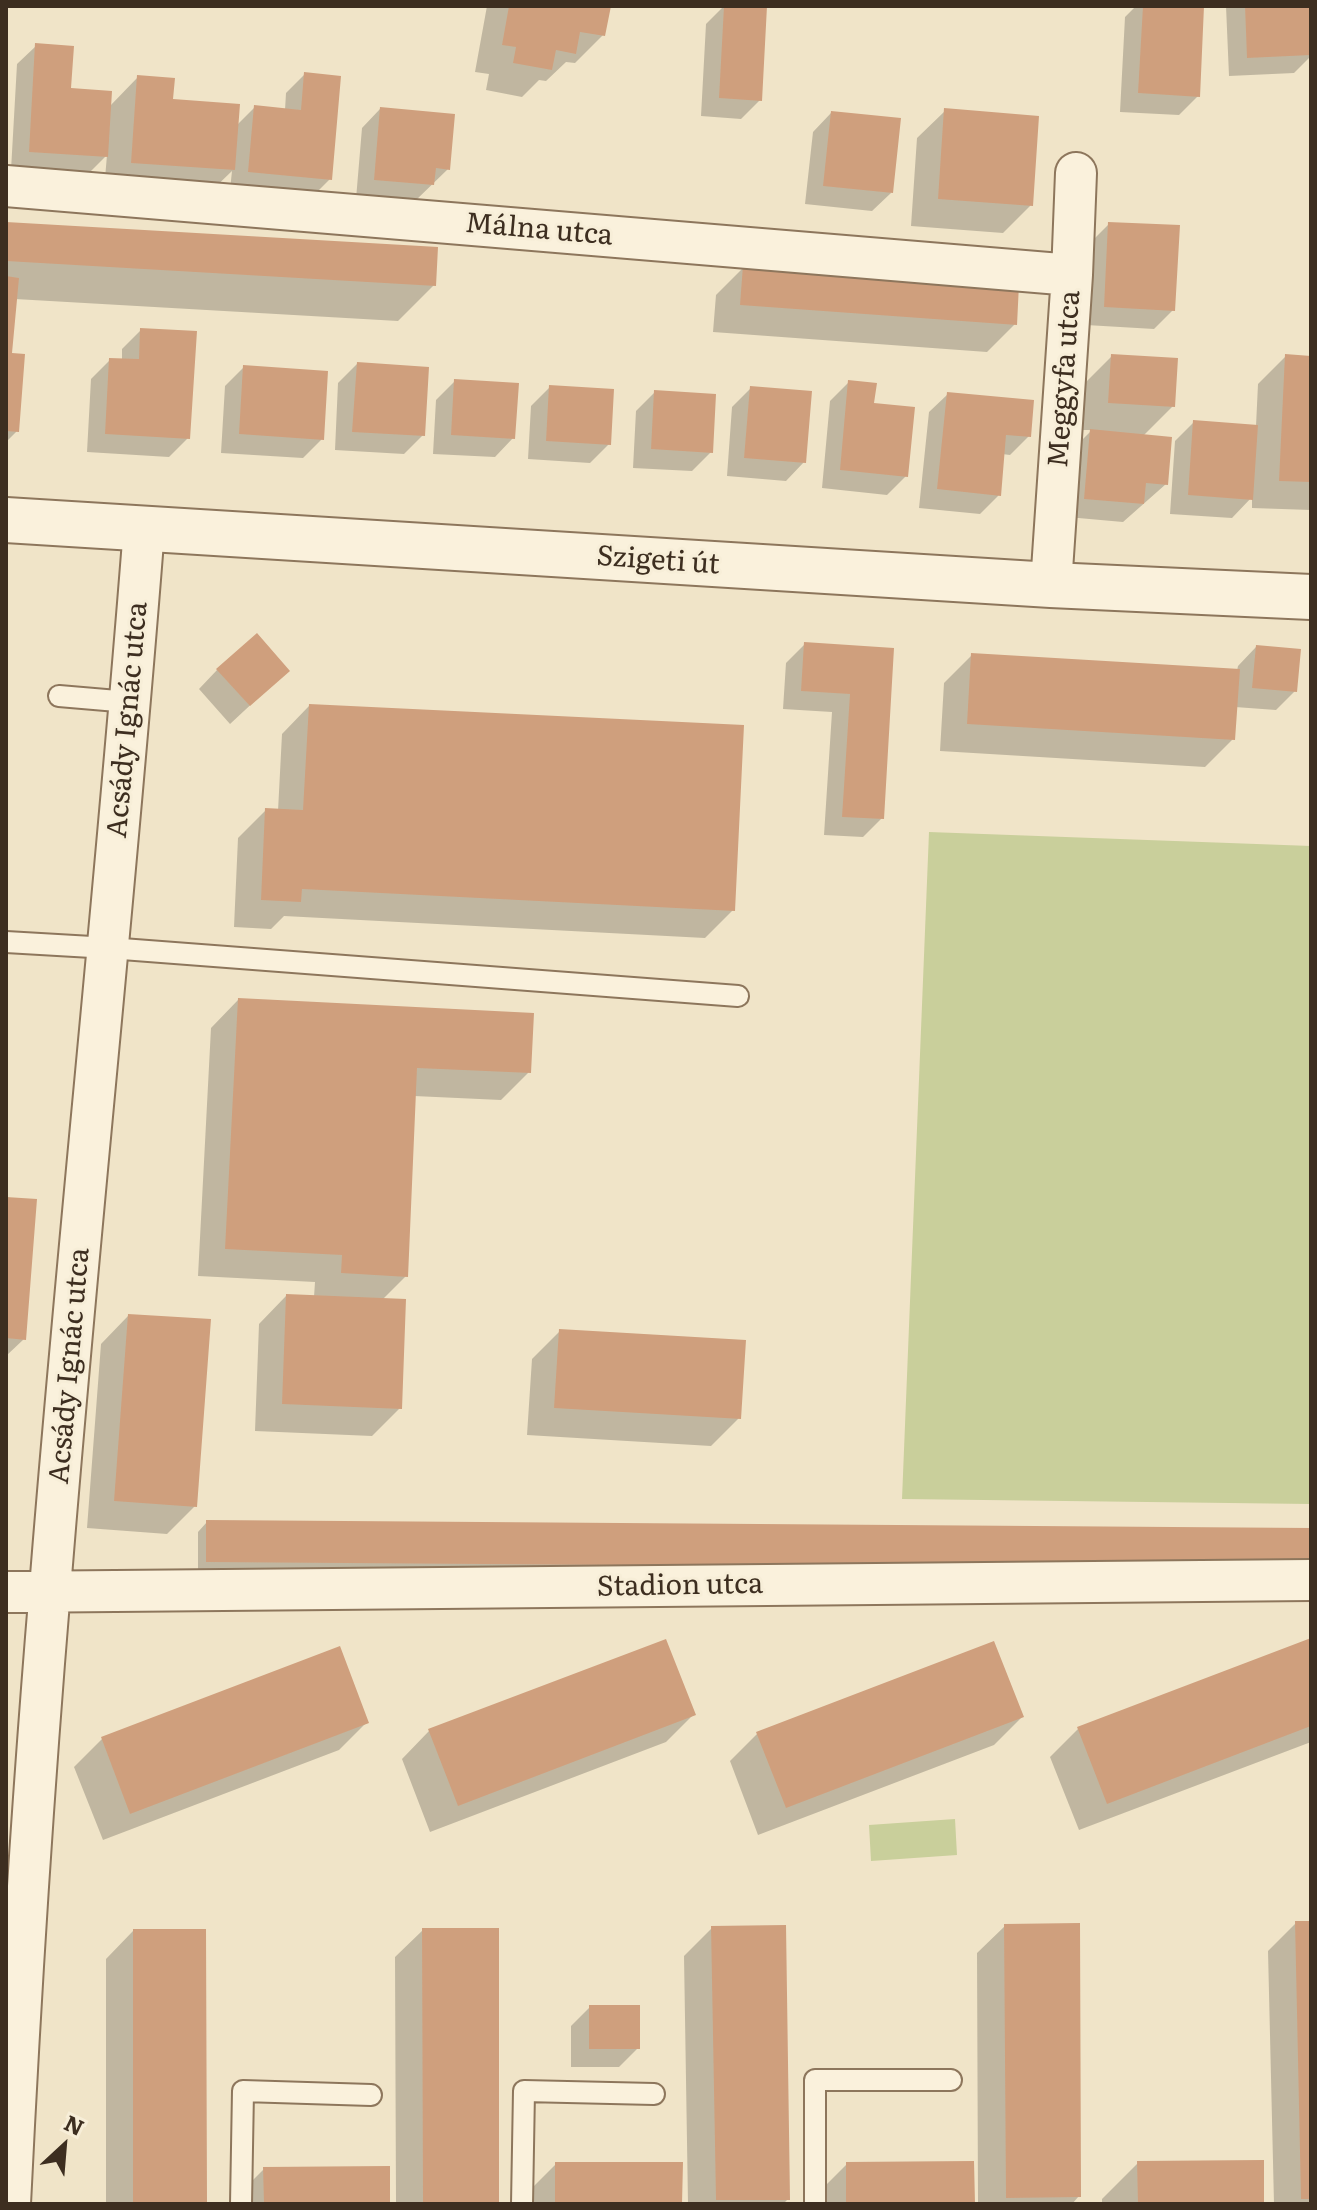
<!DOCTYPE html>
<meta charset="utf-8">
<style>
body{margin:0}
#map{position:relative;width:1317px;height:2210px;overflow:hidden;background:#f0e4c8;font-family:Literata,serif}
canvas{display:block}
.frame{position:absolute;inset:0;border:8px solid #3d2e20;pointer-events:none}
.north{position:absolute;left:24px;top:2106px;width:80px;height:80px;-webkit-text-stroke:6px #f7eed8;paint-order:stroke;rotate:26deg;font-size:22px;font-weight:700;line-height:32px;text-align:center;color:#3d2e20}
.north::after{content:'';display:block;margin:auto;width:28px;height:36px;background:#3d2e20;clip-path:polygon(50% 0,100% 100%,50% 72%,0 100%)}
</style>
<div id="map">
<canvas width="1317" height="2210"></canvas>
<div class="frame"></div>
<div class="north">N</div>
</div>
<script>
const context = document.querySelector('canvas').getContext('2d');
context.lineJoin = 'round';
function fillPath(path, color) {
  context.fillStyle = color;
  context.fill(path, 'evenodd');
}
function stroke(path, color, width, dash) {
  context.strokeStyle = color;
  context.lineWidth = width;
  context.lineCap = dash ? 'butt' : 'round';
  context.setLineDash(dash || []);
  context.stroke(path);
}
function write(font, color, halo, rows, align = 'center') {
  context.font = font + ' Literata,serif';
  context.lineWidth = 6;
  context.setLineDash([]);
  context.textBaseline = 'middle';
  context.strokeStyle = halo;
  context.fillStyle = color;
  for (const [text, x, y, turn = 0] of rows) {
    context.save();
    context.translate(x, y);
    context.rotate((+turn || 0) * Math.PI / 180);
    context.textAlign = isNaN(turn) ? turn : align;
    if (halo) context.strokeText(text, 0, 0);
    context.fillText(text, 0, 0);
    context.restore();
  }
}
fillPath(new Path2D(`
 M929,832L1311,846V1504L902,1499Z
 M955,1819L957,1855L871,1861L869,1825Z`), '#c9cf9b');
fillPath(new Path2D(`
 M487,6H609L603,35L575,63L566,62L546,81L539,80L522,97L486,90L489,74L475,72Z
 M724,6H736L760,100L741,119L701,116L706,24Z
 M1136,6H1202L1198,96L1179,115L1120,112L1125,17Z
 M1226,6H1310L1311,56L1294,73L1229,76Z
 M36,46L69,90L109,107L138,77L171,101L237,125L255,107L285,110L286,93L305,74L330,179L311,198L230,190L232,171L205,197L104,190L107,155L87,175L11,170L17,64Z
 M380,109L448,169L413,203L356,199L362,128Z
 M945,111L1031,205L1003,233L911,226L917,138Z
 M831,113L891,193L872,211L805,204L813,132Z
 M6,224L434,285L398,321L15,299L10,355L17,431L6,442Z
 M1109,224L1173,310L1154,329L1086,325L1090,243Z
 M744,267L1015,324L987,352L713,332L716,295Z
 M141,330L188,438L169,457L87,452L91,379L110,360H122V349Z
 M1112,356L1173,406L1143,436L1166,484L1123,522L1067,517L1072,450L1092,430H1081L1084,384Z
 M1286,356L1311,358V510L1252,508V497L1232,518L1170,514L1175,441L1194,422L1256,426L1258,384Z
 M357,364L423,435L404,454L335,450L338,383Z
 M244,367L322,439L303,458L221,453L225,386Z
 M455,381L513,438L495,457L433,454L436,400Z
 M849,382L872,405L906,476L887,495L822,488L830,401Z
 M550,387L609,444L590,463L528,459L531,406Z
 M751,388L804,462L786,481L727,476L732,407Z
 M655,392L711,452L692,471L633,468L636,411Z
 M948,394L1029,436L1010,455L1002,454L999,495L980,514L919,508L929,412Z
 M805,644L892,649L882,818L863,837L824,835L832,712L783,709L786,663Z
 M1256,647L1295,691L1276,710L1235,707L1233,739L1205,767L940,751L944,683L972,655L1237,671L1238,666Z
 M217,670L287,671L230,724L199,689Z
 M309,706L733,910L705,938L284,916L271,929L234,927L238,838L266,810L278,811L282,734Z
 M238,1000L529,1072L501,1100L414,1096L406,1276L382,1300L400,1408L372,1436L255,1431L259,1324L286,1296L314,1297L315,1282L198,1276L211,1028Z
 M6,1199L24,1339L6,1356Z
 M128,1316L195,1506L167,1534L87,1528L101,1344Z
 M560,1331L739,1418L711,1446L527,1435L532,1359Z
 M207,1522L1311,1530V1578L198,1570V1532Z
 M1311,1640V1742L1079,1830L1050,1757L1078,1729Z
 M694,1714L666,1742L430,1832L402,1759L429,1731Z
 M1022,1717L994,1745L758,1835L730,1761L757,1734Z
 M367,1722L339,1750L103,1840L74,1767L102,1739Z
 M1296,1923H1311V2204H1274L1268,1951Z
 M1005,1926L1079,2196L1072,2204H978L977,1953Z
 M712,1928L788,2199L783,2204H688L684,1956Z
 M423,1930L497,2203L495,2204H396L395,1957Z
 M133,1931L205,2202L203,2204H106V1959Z
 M590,2007L638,2048L619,2067H571V2026Z
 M1138,2163L1262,2204H1102V2199Z
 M556,2164L680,2204H528V2192Z
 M847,2164L973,2204H811V2200Z
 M264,2169L388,2204H229Z`), '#0003');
fillPath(new Path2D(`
 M509,6H611L605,36L580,32L576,54L556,50L552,70L513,63L516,47L502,45Z
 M724,6H767L762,101L719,98Z
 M1143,6H1204L1200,97L1138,93Z
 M1245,6H1311V55L1247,58Z
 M35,43L74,46L71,88L112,91L108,157L29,152Z
 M304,72L341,76L332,180L248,172L254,105L301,110Z
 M137,75L175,78L173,99L240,104L235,170L131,163Z
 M380,107L455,114L450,170L436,168L434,185L374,180Z
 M944,108L1039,116L1033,206L938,199Z
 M831,111L901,118L893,193L823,186Z
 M6,222L438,247L436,286L6,261Z
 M1108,222L1180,225L1175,311L1104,307Z
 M743,265L1019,284L1017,325L740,305Z
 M6,276L19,278L12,353L25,354L19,432L6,431Z
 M140,328L197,331L190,439L105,434L109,358L139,359Z
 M1111,354L1178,358L1175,407L1108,403Z
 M1285,354L1311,356V482L1279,481Z
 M357,362L429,367L425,436L352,432Z
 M243,365L328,371L324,440L239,434Z
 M454,379L519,383L515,439L451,435Z
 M848,380L877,383L874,403L915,407L908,477L840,470Z
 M549,385L614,389L611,445L546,441Z
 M750,386L812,391L806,463L744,458Z
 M654,390L716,394L713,453L651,449Z
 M947,392L1034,400L1031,437L1006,435L1001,496L937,489Z
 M1193,420L1258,425L1253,500L1188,495Z
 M1090,429L1172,437L1168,485L1146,483L1144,504L1084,499Z
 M257,633L290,671L250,706L216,669Z
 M804,642L894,648L884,819L842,817L850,694L801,691Z
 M1256,645L1301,649L1297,692L1252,688Z
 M971,653L1240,669L1235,740L967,724Z
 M309,704L744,725L735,911L302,889L301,902L261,900L265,808L303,810Z
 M238,998L534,1013L531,1073L417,1068L408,1277L341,1273L342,1255L225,1249Z
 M6,1197L37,1199L26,1340L6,1338Z
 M286,1294L406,1299L402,1409L282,1404Z
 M128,1314L211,1319L197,1507L114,1501Z
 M559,1329L746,1340L741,1419L554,1408Z
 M206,1520L1311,1528V1570L206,1562Z
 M1311,1638V1726L1107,1804L1077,1727Z
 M666,1639L696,1715L458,1806L428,1729Z
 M994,1641L1024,1717L786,1808L756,1732Z
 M340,1646L369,1723L130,1814L101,1737Z
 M1295,1921H1311V2199H1301Z
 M1080,1923L1081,2197L1006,2198L1004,1924Z
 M786,1925L790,2200H716L711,1926Z
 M422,1928H499V2203H423Z
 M133,1929H206L207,2203H133Z
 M589,2005H640V2049H589Z
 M1264,2160V2204H1138L1137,2161Z
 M974,2161L975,2204H846V2162Z
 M555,2162H683L682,2204H555Z
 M390,2166V2204H264L263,2167Z`), '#cf9f7d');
const service = new Path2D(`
 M59,696L129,702
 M6,942L109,948L738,996
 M241,2204L243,2091L371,2095
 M522,2204L524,2091L654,2094
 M815,2204V2080H951`);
const minor = new Path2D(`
 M6,186L1072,275
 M1051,585L1072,275L1076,173
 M6,1592L1311,1580
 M10,2204C20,1999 33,1793 50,1589C78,1235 117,882 144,528`);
const tertiary = new Path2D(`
 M6,520L1051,585L1311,597`);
stroke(service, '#8d765c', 24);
stroke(minor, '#8d765c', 44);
stroke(tertiary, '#8d765c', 48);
stroke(service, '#faf1dc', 20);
stroke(minor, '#faf1dc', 40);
stroke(tertiary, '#faf1dc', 44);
write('28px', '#3d2e20', '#f7eed8', [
 ["Málna utca",539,230,5],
 ["Meggyfa utca",1065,379,-86],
 ["Szigeti út",658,561,4],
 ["Acsády Ignác utca",128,720,-85],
 ["Acsády Ignác utca",70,1366,-85],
 ["Stadion utca",680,1586,-1]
]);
</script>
